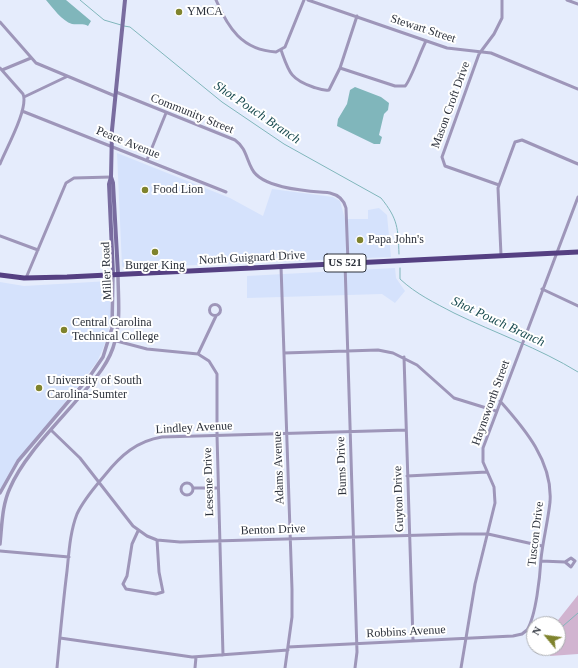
<!DOCTYPE html>
<style>
body{margin:0}
#map{position:relative;width:578px;height:668px;overflow:hidden;background:#e5ecfc;font-family:"Times New Roman",serif}
canvas{display:block}
.north{position:absolute;left:526px;top:616px;width:40px;height:40px;box-sizing:border-box;background:#fff;border:1px solid #abadb1;border-radius:50%;rotate:299deg;font-size:11px;font-weight:700;line-height:16px;text-align:center;color:#2c313b}
.north::after{content:'';display:block;margin:auto;width:14px;height:18px;background:#7f832d;clip-path:polygon(50% 0,100% 100%,50% 72%,0 100%)}
</style>
<div id="map">
<canvas width="578" height="668"></canvas>
<div class="north">N</div>
</div>
<script>
const context = document.querySelector('canvas').getContext('2d');
context.lineJoin = 'round';
function fillPath(path, color) {
  context.fillStyle = color;
  context.fill(path, 'evenodd');
}
function stroke(path, color, width, dash) {
  context.strokeStyle = color;
  context.lineWidth = width;
  context.lineCap = dash ? 'butt' : 'round';
  context.setLineDash(dash || []);
  context.stroke(path);
}
function write(font, color, halo, rows, align = 'center') {
  context.font = font + ' "Times New Roman",serif';
  context.lineWidth = 4;
  context.setLineDash([]);
  context.textBaseline = 'middle';
  context.strokeStyle = halo;
  context.fillStyle = color;
  for (const [text, x, y, turn = 0] of rows) {
    context.save();
    context.translate(x, y);
    context.rotate((+turn || 0) * Math.PI / 180);
    context.textAlign = isNaN(turn) ? turn : align;
    if (halo) context.strokeText(text, 0, 0);
    context.fillText(text, 0, 0);
    context.restore();
  }
}
fillPath(new Path2D(`
 M117,153L230,198L263,216L272,189L333,197L340,201L345,219H368V210L379,208L387,215L391,257L124,268L122,266Z
 M395,268L396,278L405,291L395,303L382,294L247,298V276Z
 M109,281L111,316L107,339L97,362L12,469L0,492V282L24,286Z`), '#d5e2fc');
fillPath(new Path2D(`
 M578,595V654L550,656V648H558V624H555Z`), '#d1b4d0');
fillPath(new Path2D(`
 M46,0H66L91,21L88,26C83,23 78,25 72,24C62,21 53,8 46,0Z
 M355,87L381,97L389,103L388,110L384,114L379,135L382,137L380,144H374L337,126L338,119L347,104L350,90Z`), '#80b6bb');
stroke(new Path2D(`
 M80,0L104,20L121,25
 M124,26L130,27L222,102L284,144L381,198C398,219 398,228 399,254
 M400,268V279C416,294 435,303 454,313C495,333 539,348 578,372
 M563,626L578,613`), '#80b6bb', 1);
stroke(new Path2D(`
 M216,0C228,28 242,50 276,52L285,47L304,0
 M308,0L447,48L491,53L578,89
 M567,0L578,4
 M0,22L36,63L115,96
 M281,50C289,72 290,79 313,87C319,89 323,91 329,90L340,68L357,16
 M0,68L23,94C29,108 6,149 0,164
 M340,68L395,86H405C410,82 421,50 426,41
 M2,70L31,58
 M116,92L235,140C246,148 246,158 252,169C262,189 310,191 330,193C339,195 344,200 346,208L348,262
 M24,97L66,77
 M22,111L226,192
 M147,160L166,113
 M499,185L445,166L442,157L479,54L494,34L502,18V0
 M0,236L38,250
 M501,255L498,188L515,142L522,140L578,164
 M345,263L357,652L355,668
 M281,266L292,589V617L285,668
 M26,278L66,183L74,178L111,177
 M542,289L578,306
 M209.5 310a5.5 5.5 0 1 1 11 0a5.5 5.5 0 1 1-11 0Z
 M109,339L147,349L198,354L209,361L217,374V435L223,655
 M284,353L378,350L393,353L417,365L454,398L496,411
 M198,354L216,316
 M404,357L413,640
 M52,431L80,458L133,526L147,536L157,540L180,542L460,534H488L542,546
 M407,476L487,472
 M181 489a6 6 0 1 1 12 0a6 6 0 1 1-12 0Z
 M193,488H218
 M138,531L132,544L127,576L123,584L126,589L156,594L163,592L159,572L157,540
 M0,551L69,557
 M541,561L565,562L571,558L575,561L571,567L565,562
 M60,638L192,657L288,650
 M288,647L513,636L522,634L527,630C536,616 540,576 541,559C543,540 548,521 550,502C553,462 525,429 500,401
 M57,668C60,636 63,603 67,571C69,552 70,532 77,514C84,499 95,487 105,475C121,455 137,441 162,437L406,430
 M195,668L196,657
 M461,668L475,584L495,503L494,487L483,462V448L578,197`), '#9e96b9', 3);
stroke(new Path2D(`
 M0,493L18,461L90,376L103,357L112,328L113,274
 M0,544C2,525 2,505 10,488C24,455 59,422 82,394C96,378 110,362 115,341C121,319 118,296 118,274`), '#9e96b9', 3.5);
stroke(new Path2D(`
 M111,177L113,183L118,274
 M113,274L109,184L111,177L112,130L125,0`), '#796c9f', 4);
stroke(new Path2D(`
 M0,275L24,278L67,277L578,252`), '#554082', 5);
for (const [x, y, r, color] of [
 [179,12,4,"#7f832d"],
 [145,190,4,"#7f832d"],
 [360,240,4,"#7f832d"],
 [155,252,4,"#7f832d"],
 [64,330,4,"#7f832d"],
 [39,388,4,"#7f832d"]
]) {
  const dot = new Path2D();
  dot.arc(x, y, r, 0, 2 * Math.PI);
  context.fillStyle = color;
  context.fill(dot);
  stroke(dot, '#fff', 1.5);
}
for (const [x, y, w] of [
 [345,263,42]
]) {
  const box = new Path2D();
  box.roundRect(x - w / 2, y - 9, w, 18, 3);
  context.fillStyle = '#fff';
  context.fill(box);
  stroke(box, '#2c313b', 1);
}
write('bold 11px', '#2c313b', null, [
 ["US 521",345,263]
]);
write('12px', '#2c313b', '#fff', [
 ["YMCA",187,12],
 ["Food Lion",153,190],
 ["Papa John's",368,240],
 ["Burger King",155,266,"center"],
 ["Central Carolina",72,323],
 ["Technical College",72,337],
 ["University of South",47,381],
 ["Carolina-Sumter",47,395]
], 'left');
write('12px', '#2c313b', '#fff', [
 ["Stewart Street",423,29,18],
 ["Mason Croft Drive",451,105,-70],
 ["Community Street",192,114,22],
 ["Peace Avenue",128,143,22],
 ["North Guignard Drive",252,258,-3],
 ["Miller Road",107,271,-92],
 ["Haynsworth Street",491,403,-70],
 ["Lindley Avenue",194,428,-3],
 ["Burns Drive",342,466,-92],
 ["Adams Avenue",279,468,-92],
 ["Lesesne Drive",209,482,-92],
 ["Guyton Drive",399,499,-92],
 ["Benton Drive",273,530,-2],
 ["Tuscon Drive",536,534,-83],
 ["Robbins Avenue",406,632,-3]
]);
write('italic 13px', '#1a4b50', '#fff', [
 ["Shot Pouch Branch",257,113,34],
 ["Shot Pouch Branch",498,322,25]
]);
</script>
